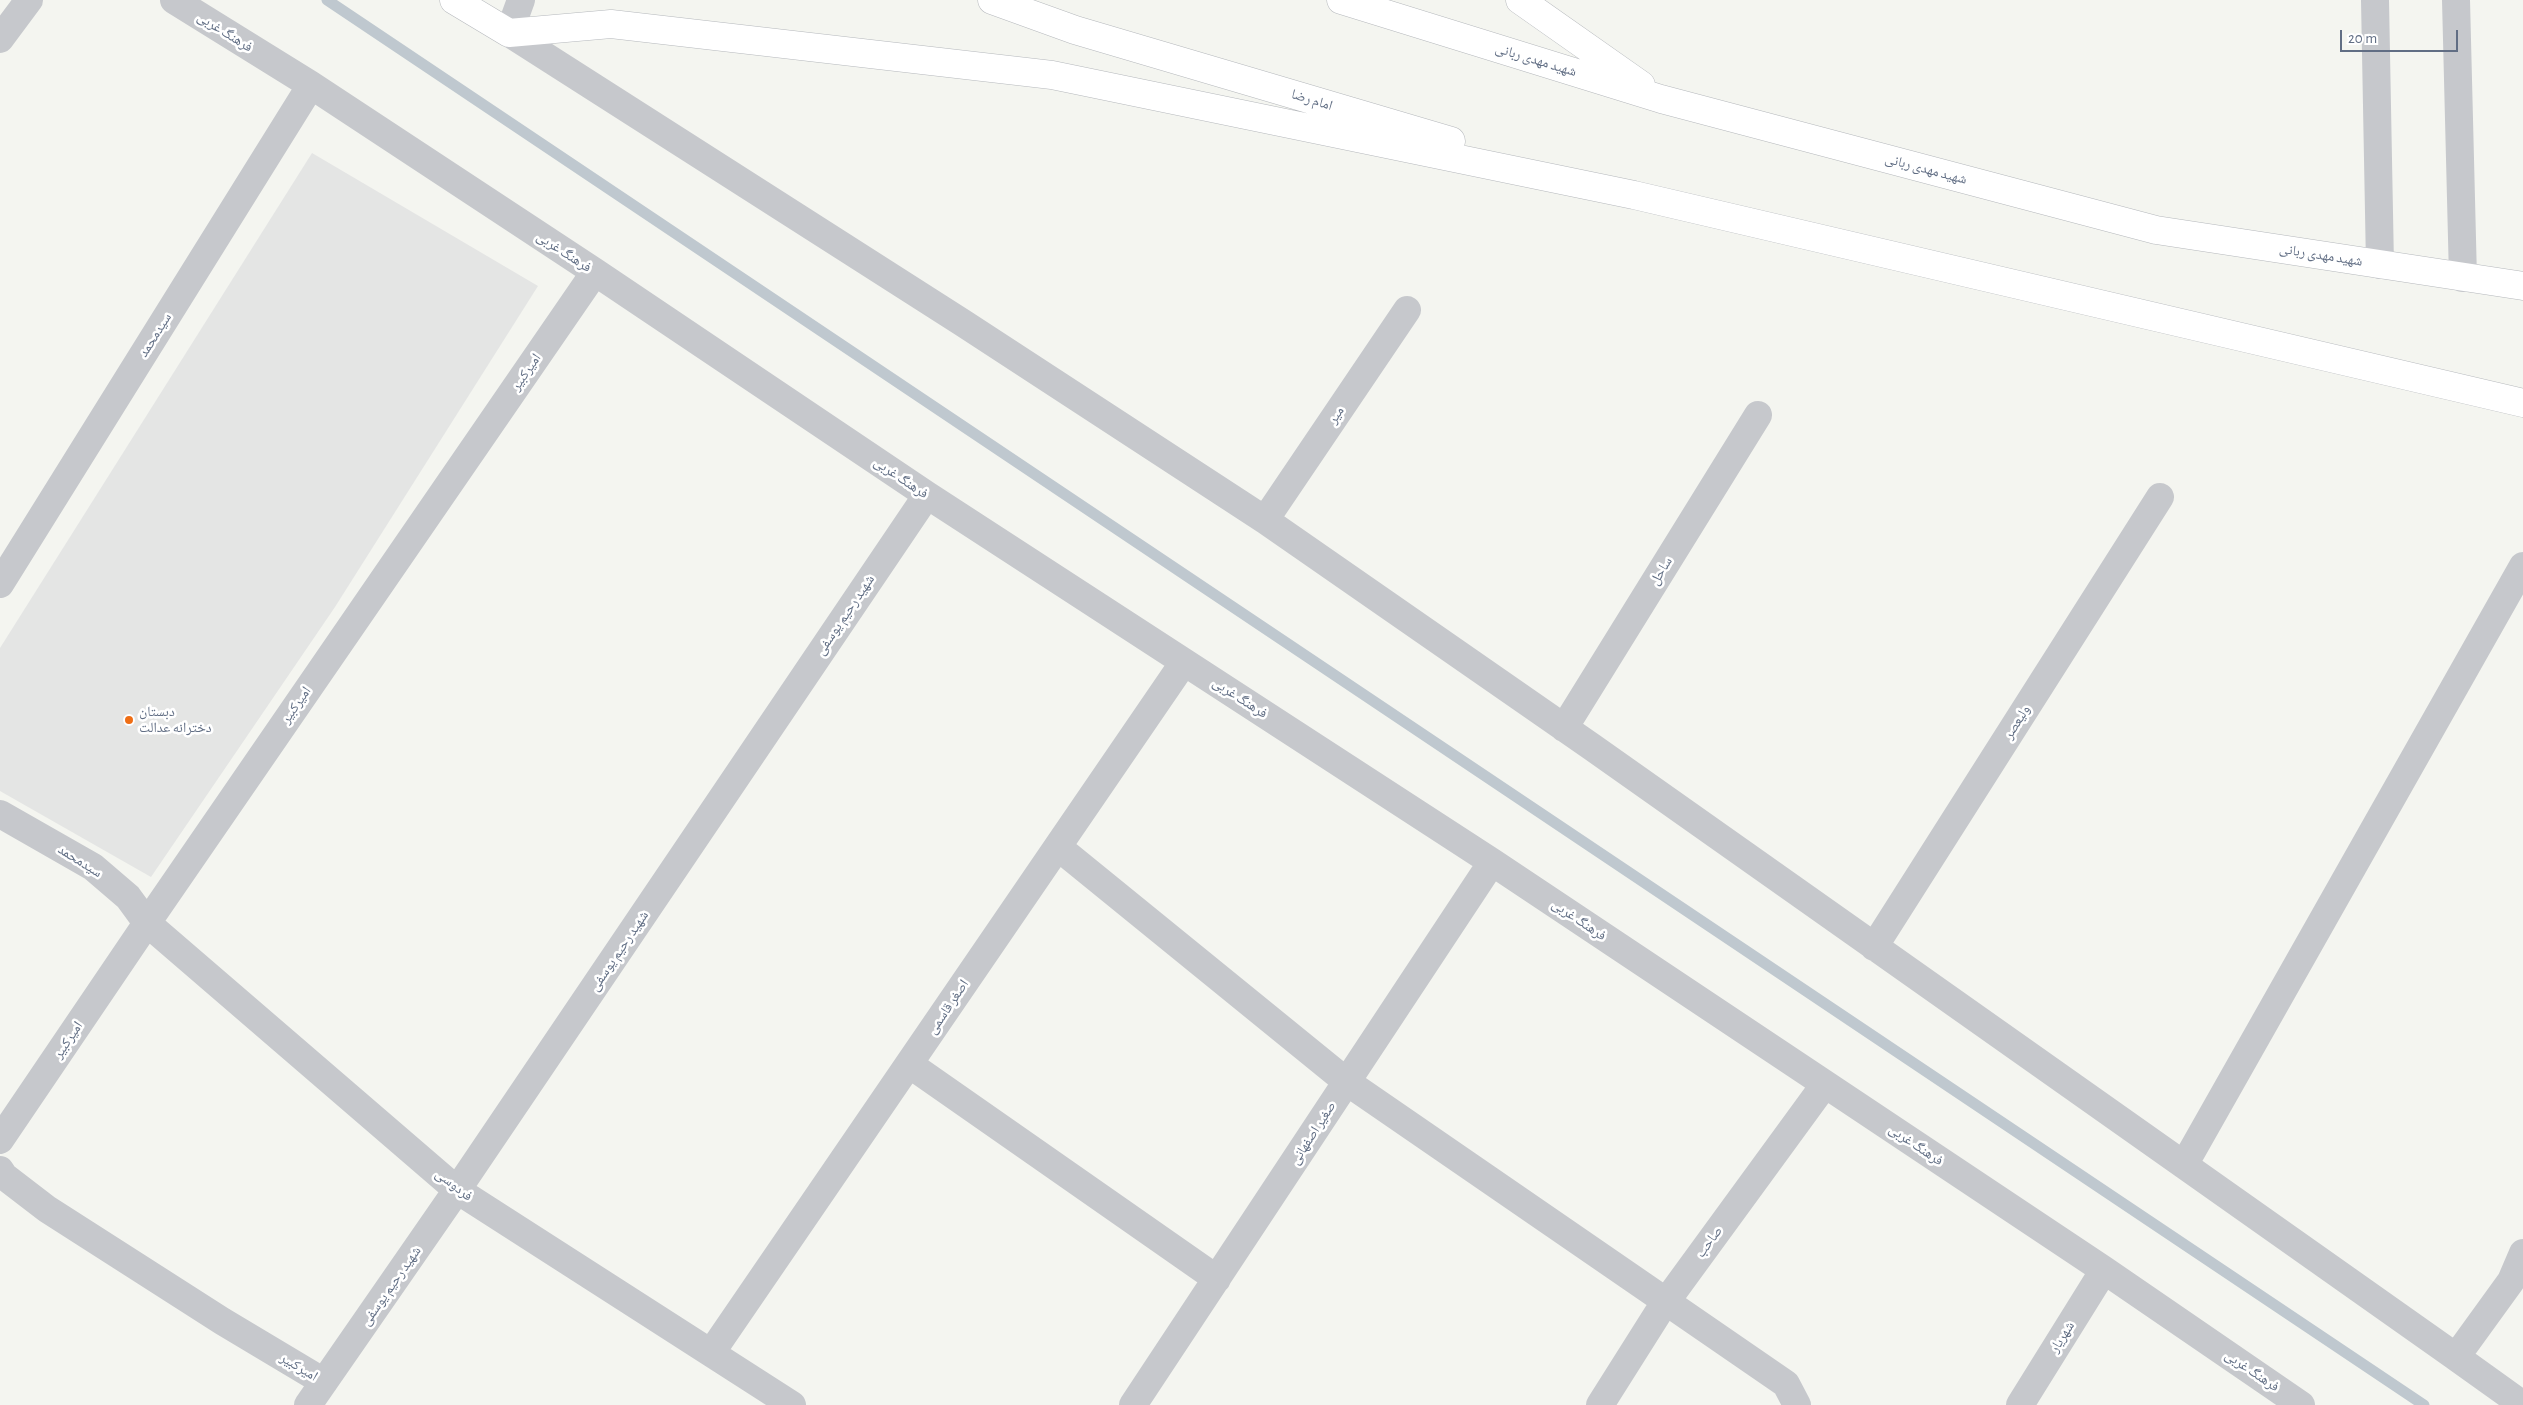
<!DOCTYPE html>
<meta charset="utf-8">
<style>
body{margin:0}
#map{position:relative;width:2523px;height:1405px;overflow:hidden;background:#f4f5f0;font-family:"Alegreya Sans",sans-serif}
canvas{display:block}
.scale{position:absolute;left:2340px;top:30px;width:118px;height:22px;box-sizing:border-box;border:2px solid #616e84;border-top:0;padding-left:6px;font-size:15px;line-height:18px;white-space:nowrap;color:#616e84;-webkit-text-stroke:4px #fff;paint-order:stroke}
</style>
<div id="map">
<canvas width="2523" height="1405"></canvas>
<div class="scale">20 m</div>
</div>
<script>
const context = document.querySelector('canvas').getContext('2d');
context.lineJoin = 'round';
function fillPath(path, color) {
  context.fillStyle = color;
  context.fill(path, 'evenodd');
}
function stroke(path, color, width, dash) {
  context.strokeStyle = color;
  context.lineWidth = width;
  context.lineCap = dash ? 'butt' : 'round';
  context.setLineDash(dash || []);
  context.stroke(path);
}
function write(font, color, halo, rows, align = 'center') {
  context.font = font + ' "Alegreya Sans","Noto Naskh Arabic",sans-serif';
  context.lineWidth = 5;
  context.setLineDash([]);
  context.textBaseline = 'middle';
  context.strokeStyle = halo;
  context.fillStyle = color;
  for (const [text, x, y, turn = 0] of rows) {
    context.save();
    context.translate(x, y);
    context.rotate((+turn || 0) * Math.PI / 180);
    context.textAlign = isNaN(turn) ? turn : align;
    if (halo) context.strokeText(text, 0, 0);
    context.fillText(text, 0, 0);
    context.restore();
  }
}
fillPath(new Path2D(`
 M312,153L538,286L335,607L151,877L0,791V648Z`), '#e4e5e4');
stroke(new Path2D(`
 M327,0L2424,1405`), '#bfc8cf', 11);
const highway = new Path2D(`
 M454,0L509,33L611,24L1052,75L1634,195L2523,403
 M992,0L1075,30L1451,141
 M1341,0L1661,99L2156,230L2523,286
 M1520,0L1641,85`);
stroke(highway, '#b5b8bc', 29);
stroke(new Path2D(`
 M174,0L311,85L595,272L927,495L1492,862L2104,1270L2301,1405
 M521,0L509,33L963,323L1265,520L1592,747L2456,1357L2511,1281L2523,1253
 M2375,0L2380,265
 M2456,0L2463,278
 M0,39L29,0
 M1265,520L1407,310
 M0,584L311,85
 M1564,728L1758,415
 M0,814L93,867L128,897L147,923L457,1190L792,1405
 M1058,847L1347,1082L1786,1384L1797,1405
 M1874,947L2160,497
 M909,1064L1217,1279
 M0,1140L147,923L595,272
 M2184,1165L2523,566
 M0,1170L4,1176L47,1209L222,1321L324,1382
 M711,1353L1184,662
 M2456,1357L2523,1405
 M308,1405L457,1190L927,495
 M1133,1405L1492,862
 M1600,1405L1660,1310L1825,1084
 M2020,1405L2104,1270`), '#c6c8cc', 28);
stroke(highway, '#fff', 28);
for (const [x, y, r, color] of [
 [129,720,5,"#ef6e15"]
]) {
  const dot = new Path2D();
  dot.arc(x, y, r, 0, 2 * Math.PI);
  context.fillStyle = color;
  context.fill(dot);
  stroke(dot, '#fff', 2);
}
write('14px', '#616e84', '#fff', [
 ["فرهنگ غربی",225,32,32],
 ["شهید مهدی ربانی",1536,60,17],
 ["امام رضا",1312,100,17],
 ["شهید مهدی ربانی",1926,169,15],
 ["فرهنگ غربی",564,252,33],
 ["شهید مهدی ربانی",2321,255,9],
 ["سیدمحمد",155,335,-58],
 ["امیرکبیر",526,372,-55],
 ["میر",1336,415,-56],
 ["فرهنگ غربی",901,478,34],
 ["ساحل",1661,571,-58],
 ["شهید رحیم یوسفی",845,615,-56],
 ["فرهنگ غربی",1240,698,33],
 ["امیرکبیر",296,705,-55],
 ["ولیعصر",2017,722,-58],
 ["سیدمحمد",80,861,32],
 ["فرهنگ غربی",1579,920,34],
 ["شهید رحیم یوسفی",619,951,-56],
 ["اصغر قاسمی",948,1007,-56],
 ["امیرکبیر",68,1040,-56],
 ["صغیر اصفهانی",1313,1133,-57],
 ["فرهنگ غربی",1916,1145,34],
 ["فردوسی",454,1185,38],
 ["صاحب",1709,1242,-54],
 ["شهید رحیم یوسفی",391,1286,-55],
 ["شهریار",2062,1337,-58],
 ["امیرکبیر",299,1367,31],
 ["فرهنگ غربی",2252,1371,34]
]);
write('14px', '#616e84', '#fff', [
 ["دبستان",139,712],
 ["دخترانه عدالت",139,728]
], 'left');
</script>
